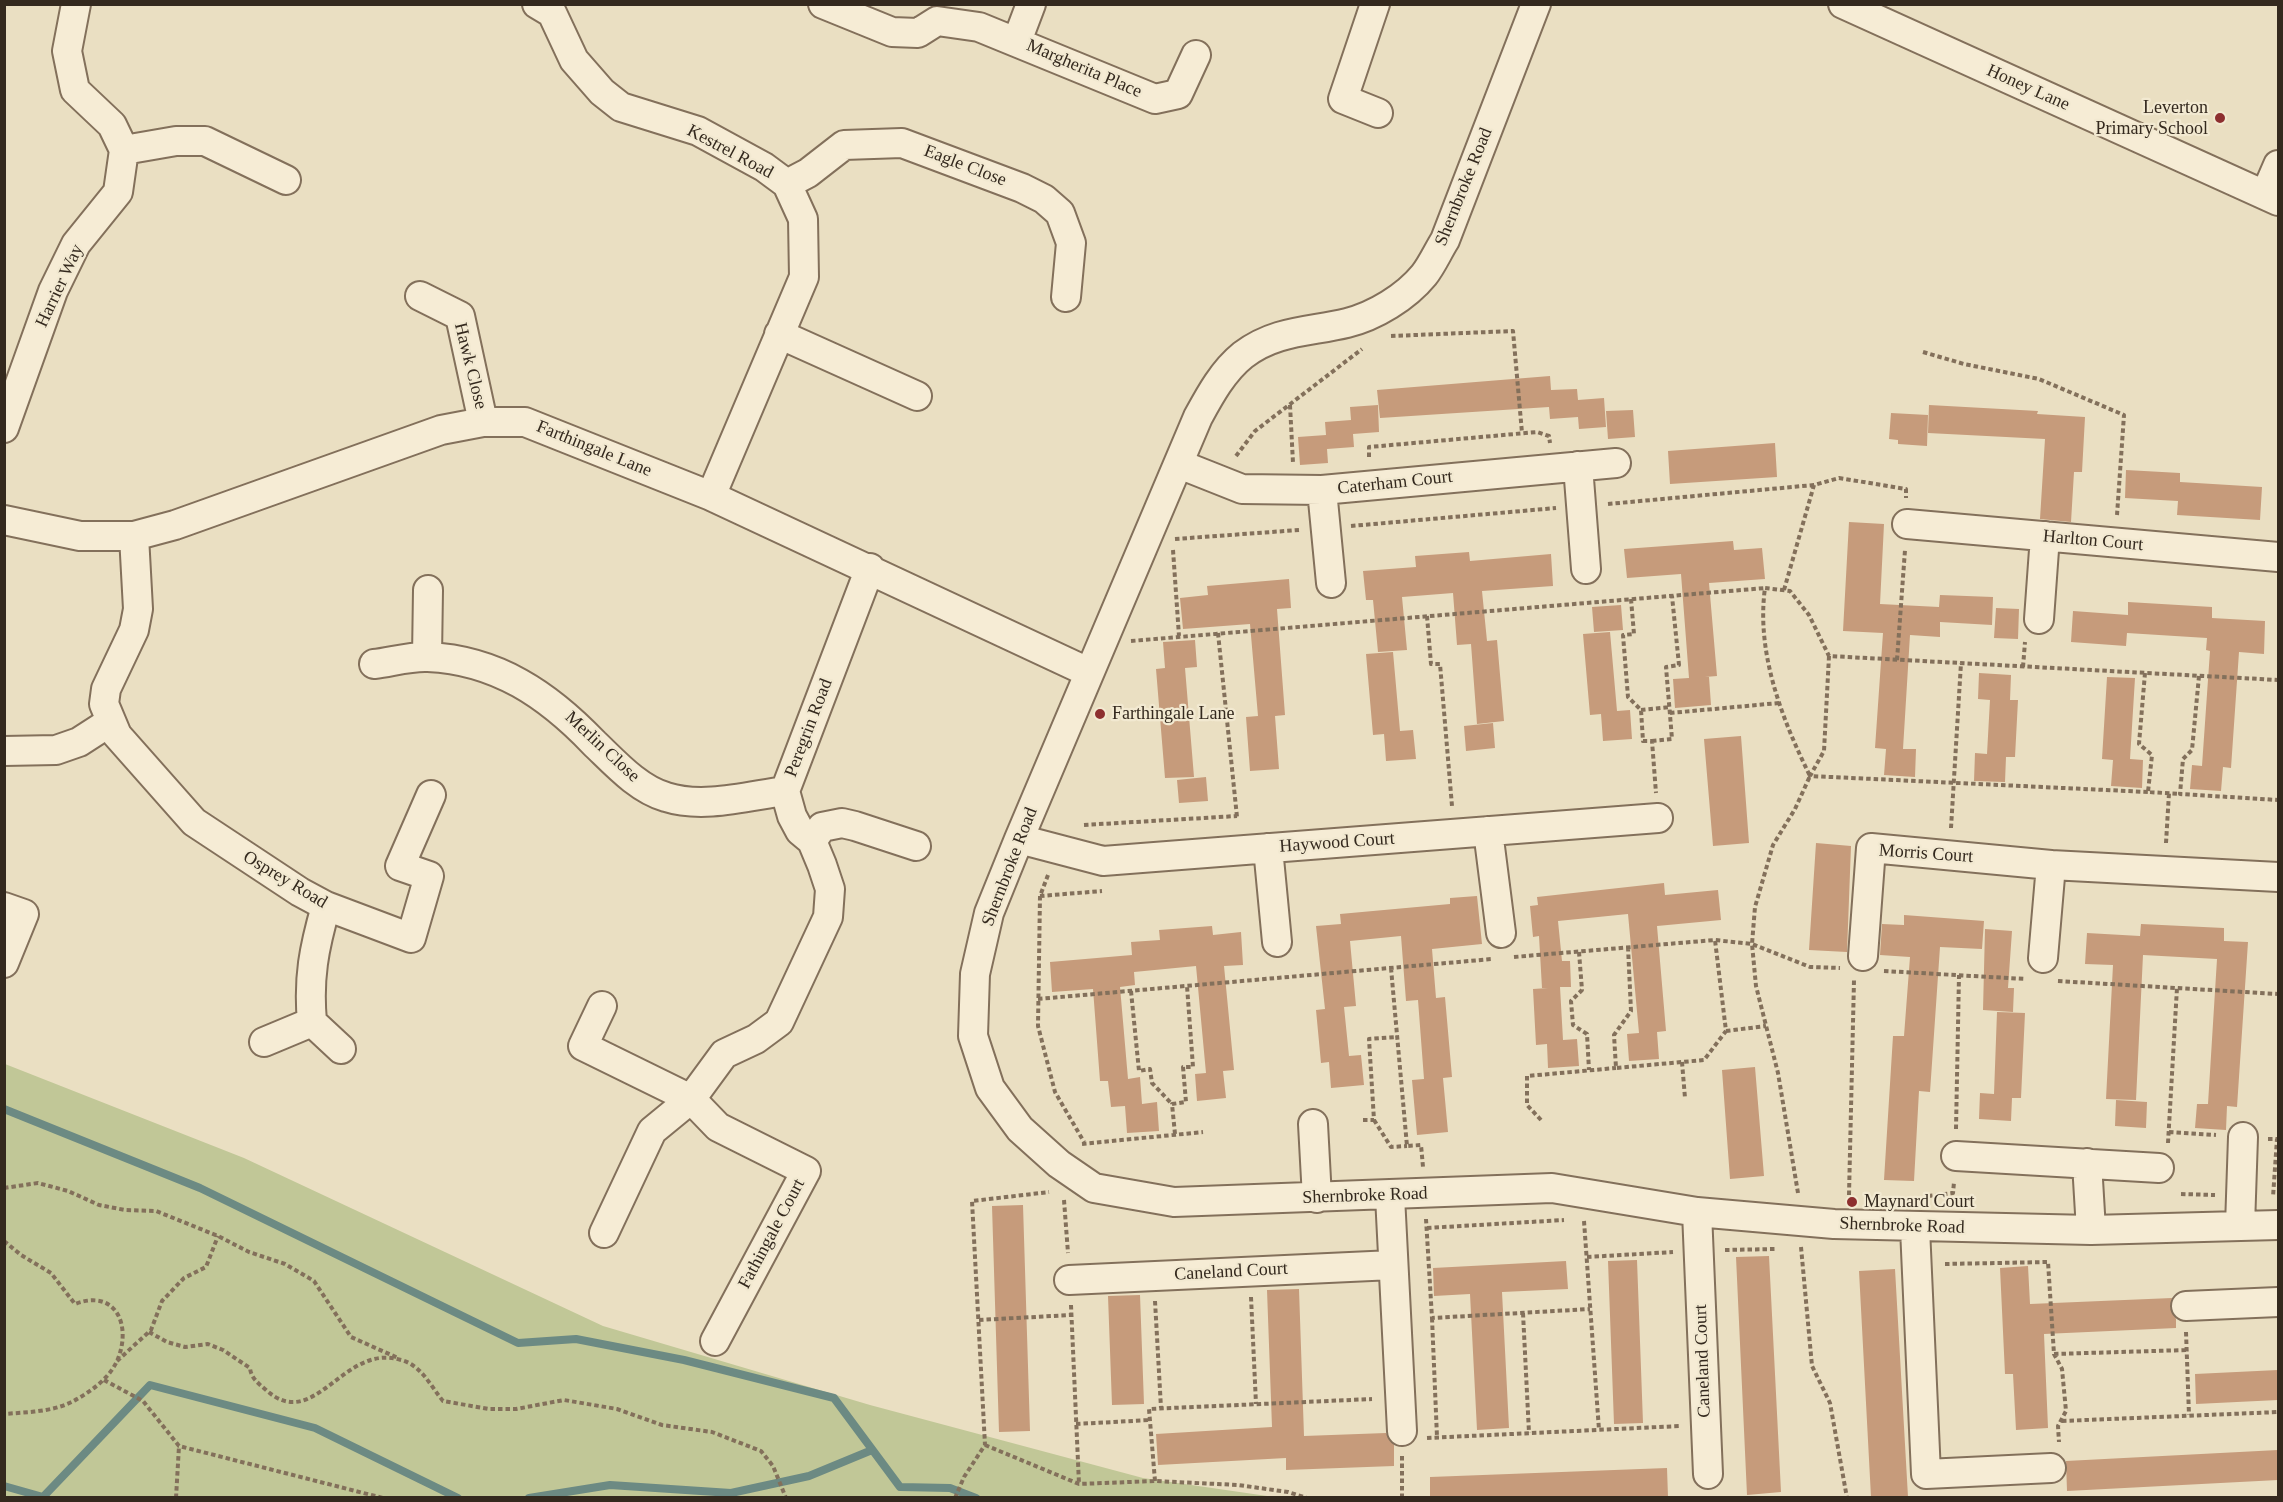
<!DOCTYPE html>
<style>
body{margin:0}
#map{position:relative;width:2283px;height:1502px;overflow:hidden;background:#eadfc2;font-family:Georgia,serif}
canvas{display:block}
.frame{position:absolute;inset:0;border:6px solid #34291e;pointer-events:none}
</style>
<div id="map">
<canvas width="2283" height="1502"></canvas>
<div class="frame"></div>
</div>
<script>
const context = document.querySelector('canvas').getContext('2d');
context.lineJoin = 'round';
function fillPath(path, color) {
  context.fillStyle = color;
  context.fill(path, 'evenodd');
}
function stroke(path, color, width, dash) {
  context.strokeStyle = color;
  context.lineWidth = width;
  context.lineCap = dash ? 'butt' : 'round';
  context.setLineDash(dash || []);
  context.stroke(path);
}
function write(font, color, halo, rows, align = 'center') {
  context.font = font + ' Georgia,serif';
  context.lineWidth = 4.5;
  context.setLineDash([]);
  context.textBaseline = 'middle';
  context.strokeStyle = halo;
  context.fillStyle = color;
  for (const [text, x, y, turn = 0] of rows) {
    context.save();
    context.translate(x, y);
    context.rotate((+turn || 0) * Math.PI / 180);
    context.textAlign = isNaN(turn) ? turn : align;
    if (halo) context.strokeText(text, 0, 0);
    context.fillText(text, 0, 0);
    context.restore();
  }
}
fillPath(new Path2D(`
 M5,1064L244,1158L603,1326L870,1405L1143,1478L1274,1497H5Z`), '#c1c797');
stroke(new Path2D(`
 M4,1109L200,1188L518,1343L576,1339L684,1360L834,1398L900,1487L950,1488L976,1498
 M4,1486L43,1497L150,1385L315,1428L458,1498
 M529,1498L610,1485L731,1493L809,1476L872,1450`), '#6c8a83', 8);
fillPath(new Path2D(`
 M1550,376L1551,390L1577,389L1578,400L1604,398L1606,427L1579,429L1578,417L1550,419L1549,407L1380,418L1377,390Z
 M1378,405L1379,432L1353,434L1354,447L1327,449L1328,463L1300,465L1298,437L1326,435L1325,422L1351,420L1350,407Z
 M1929,405L2038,411L2037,414L2085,417L2082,472H2074L2071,522L2040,519L2045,439L1928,433Z
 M1633,410L1635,437L1608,439L1606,411Z
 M1891,413L1928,415L1927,446L1898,444V440L1889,439Z
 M1775,443L1777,477L1670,484L1668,451Z
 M2126,470L2180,473V482L2262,487L2260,520L2177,515L2178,501L2125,498Z
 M1849,522L1884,524L1880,604L1939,607L1940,595L1993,597L1992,625L1940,622V637L1910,635L1903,749H1916L1915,777L1884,775L1886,749L1875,748L1883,633L1843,631Z
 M1733,541L1734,550L1762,548L1765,579L1709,583L1717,676L1705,677H1709L1711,705L1675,708L1673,679L1689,678L1681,574L1627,578L1624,549Z
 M1469,552L1470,561L1551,554L1553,586L1482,591L1487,641L1497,640L1504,721L1477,724L1471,644L1457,645L1453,593L1402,597L1407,650L1378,652L1373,600H1366L1363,571L1416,567L1415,556Z
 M1289,579L1291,608L1277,609L1285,715L1275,716L1279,769L1250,771L1246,717L1258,716L1250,624L1183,629L1180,598L1208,595L1207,586Z
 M2128,602L2212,607V618L2265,621L2264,654L2239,652L2231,768L2223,767L2221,791L2190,789L2192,765L2202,766L2210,651L2206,650L2207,638L2127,633L2126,646L2071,642L2073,611L2128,615Z
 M1621,605L1623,630L1594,632L1592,607Z
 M1996,608L2019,609L2018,639L1994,638Z
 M1610,632L1617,711L1630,710L1632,739L1603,741L1601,714L1590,715L1583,634Z
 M1195,640L1197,667L1185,668L1194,777L1165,778L1156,669L1165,668L1163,642Z
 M1393,652L1400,731L1413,730L1416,759L1386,761L1384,734L1373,735L1366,654Z
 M1979,673L2011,675L2010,700H2018L2015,757H2006L2005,782L1974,781L1975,753L1987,754L1990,700L1978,699Z
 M2107,677L2135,678L2130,759L2143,760L2142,788L2111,786L2113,760L2102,759Z
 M1493,723L1495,748L1466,751L1464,726Z
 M1741,736L1749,843L1713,846L1704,739Z
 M1206,777L1208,801L1179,803L1177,780Z
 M1816,843L1851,846L1847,952L1809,950Z
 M1664,883L1665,895L1718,890L1721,920L1657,926L1666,1031L1657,1032L1659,1059L1629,1061L1627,1034L1639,1033L1628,914L1558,921L1562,961H1570L1571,987H1560L1563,1040L1577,1039L1579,1066L1548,1068L1547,1044L1536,1045L1533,989L1548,988H1542L1539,936L1533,937L1530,906L1538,905L1537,897Z
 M1477,896L1482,944L1432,949L1436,998L1445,997L1452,1077L1443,1078L1448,1132L1417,1135L1412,1080L1424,1079L1418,1000L1406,1001L1401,936L1350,941L1356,1006L1344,1007L1349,1056L1361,1055L1364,1085L1331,1088L1329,1062L1321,1063L1316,1010L1325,1009L1316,926L1341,924L1340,914L1450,904V898Z
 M1904,915L1984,921L1982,949L1940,947L1930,1092L1919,1091L1914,1181L1884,1180L1893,1036H1904L1910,957L1880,955L1882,924L1904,925Z
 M2141,924L2224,928V941L2248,942L2237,1107L2227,1106L2226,1130L2195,1128L2197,1104H2208L2217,959L2143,955L2136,1100L2106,1099L2113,965L2085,964L2087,933L2140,936Z
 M1212,926L1213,935L1241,932L1243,965L1224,966L1234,1070L1223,1071L1226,1098L1197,1101L1195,1074L1206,1073L1196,966L1134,972L1135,985L1120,987L1128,1079L1140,1077L1142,1104L1157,1102L1159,1131L1127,1133L1125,1106L1111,1107L1108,1081H1100L1093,989L1052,992L1050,962L1132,955L1131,942L1160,940L1159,930Z
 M1985,929L2012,931L2008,988H2014L2013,1012L1983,1010Z
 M1997,1012L2025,1013L2021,1098H2012L2011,1121L1979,1119L1980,1093L1994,1094Z
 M1755,1067L1764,1176L1730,1179L1722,1070Z
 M2116,1100L2147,1102L2146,1128L2115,1126Z
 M1023,1205L1030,1431L999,1432L992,1206Z
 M1769,1256L1781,1492L1747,1495L1736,1257Z
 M1637,1260L1643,1423L1614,1424L1608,1261Z
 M1566,1261L1568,1289L1502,1292L1509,1428L1477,1430L1470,1294L1434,1296L1433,1268Z
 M2028,1266L2030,1304L2172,1298L2170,1307L2176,1319V1328L2044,1334L2048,1428L2016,1430L2013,1374H2005L2000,1268Z
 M1895,1269L1908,1497H1871L1859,1271Z
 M1299,1289L1304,1436L1386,1433L1394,1445V1466L1286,1470V1458L1158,1465L1156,1434L1272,1427L1267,1290Z
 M1140,1295L1144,1404L1112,1405L1108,1296Z
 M2278,1370V1400L2196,1404L2195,1374Z
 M2278,1450V1480L2067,1491L2066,1461Z
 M1667,1468L1668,1497H1430V1477Z`), '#c69b7b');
const minor = new Path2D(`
 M537,4L552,13L574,60L602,92L621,107L698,131L764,167L787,184L803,219L804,277L711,496
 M823,4L892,32L918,33L937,21L979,27L1155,99L1178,94L1196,55
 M1375,4L1343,99L1378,113
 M1536,4L1445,240C1438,251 1432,265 1424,275C1406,297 1375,316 1347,323C1310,332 1276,330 1243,355C1223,371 1210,395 1198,417L1019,839L989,913L975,974L973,1036L990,1088L1020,1129L1059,1164L1094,1188L1174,1202L1552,1188L1697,1212L1834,1224L2091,1230L2278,1225
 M1843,4L2278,201
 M1017,41L1031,4
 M124,150L176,141H205L286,180
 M787,184L808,173L844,145L902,143L1022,188L1044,199L1060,213L1071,243L1066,297
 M2265,195L2278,165
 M420,296L460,316L483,422
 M779,334L917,396
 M4,428L53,291L76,244L118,192L124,150L112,125L75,90L67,51L76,4
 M1179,464L1242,489L1322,490L1616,463
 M1578,466L1586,569
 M1322,490L1331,583
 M4,520L80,536H134L175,525L441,430L483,422H525L711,496L1088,672
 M1907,524L2278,557
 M134,536L138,609L134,630L106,689L104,704L117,735L194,822L300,892L326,906L411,938L429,876L400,866L431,795
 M2039,619L2045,536
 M427,657L428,590
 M374,664C391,662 411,656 428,657C497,660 548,695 594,743C615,763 638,789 666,797C703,809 748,796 785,791
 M4,751L56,750L79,742L110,722
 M1488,831L1501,933
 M1019,839L1103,861L1658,818
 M812,841L822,827L842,823L855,826L916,846
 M1268,848L1277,942
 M326,906C314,948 308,978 312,1022L341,1049
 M4,907L24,914L4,963
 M1863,956L1871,848L2051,865
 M2043,958L2051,865L2278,877
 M602,1006L583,1046L691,1099L718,1127L806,1171L715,1341
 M264,1042L312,1022
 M1313,1124L1317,1198
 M1956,1156L2159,1168
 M2087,1163L2091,1230
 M1390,1196L1402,1431
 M1697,1212L1708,1474
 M2240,1226L2243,1137
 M1915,1228L1926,1474L2051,1468
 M604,1233L652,1131L691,1099L724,1054L756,1039L779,1022L828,917L830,889L822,865L812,841L800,831L792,816L785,791L870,568
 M1069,1280L1393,1265
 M2186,1306L2278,1302`);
stroke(minor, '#83705b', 32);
stroke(new Path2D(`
 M1391,336L1513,331L1522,433
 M1923,352L1964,364L2039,379L2124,415L2117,515
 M1290,405L1293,463
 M1236,456L1255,431L1362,349
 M1369,457V447L1537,432L1549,436L1550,443
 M1608,504L1814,485
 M1351,526L1556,508
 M1175,539L1299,530
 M1173,550L1179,636
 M1784,590L1814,485L1839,478L1906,489V498
 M1631,599L1634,634L1623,635L1628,697L1641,710L1643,741H1652L1656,793
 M1427,616L1431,664H1440L1452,806
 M1218,633L1237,817
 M1131,641L1765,588
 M1829,656L1824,751L1810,776L2148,792
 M1897,660L1905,550
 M2023,667L2025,642
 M2145,673L2139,744L2152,755L2148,792L2180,794
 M2199,676L2192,750L2183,759L2180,794L2278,800
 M1641,710L1670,707
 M1670,713L1779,703
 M1652,741L1672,739L1666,667L1679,665L1672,596
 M1084,825L1237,816
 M1951,828L1961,663
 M2166,843L2169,793
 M1048,875L1040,896L1038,1026L1055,1092L1084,1142
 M1040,896L1102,891
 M1628,947L1631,1011L1614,1035L1616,1068L1704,1060L1726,1031L1715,940
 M1579,952L1582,990L1571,1001L1573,1025L1587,1034L1589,1070
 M1514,957L1715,940L1752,944L1810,967L1840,968
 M1391,968L1407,1146L1421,1145L1423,1167
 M1884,971L2026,979
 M2058,981L2278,994
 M1131,991L1139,1071L1150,1069L1152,1083L1172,1104
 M1038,999L1492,959
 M1726,1031L1766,1026
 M1682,1062L1685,1098
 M1363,1120H1374L1369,1039L1397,1037
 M1374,1120L1391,1147L1407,1146
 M1541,1120L1527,1105V1076L1616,1068
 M1956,1129L1959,975
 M2169,1132L2216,1135
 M1175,1134L1172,1104L1186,1102L1183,1067H1193L1187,986
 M2268,1139H2277L2273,1197
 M2168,1143L2177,988
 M1082,1144L1203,1132
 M4,1188L38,1183L68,1191L99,1205L125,1210L156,1211L218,1236L249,1252L285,1264L314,1281L351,1337L398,1358
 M1798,1193L1778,1073L1756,986L1752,944L1755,907L1773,845L1795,809L1810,776C1782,719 1756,653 1765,588L1790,591L1809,615L1829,656L2278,680
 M2181,1194L2215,1195
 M1849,1195L1854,980
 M1928,1196L1953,1193L1954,1182
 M1064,1200L1068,1253
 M1426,1219L1432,1318L1590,1309
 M1584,1221L1599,1430
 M1427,1228L1564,1220
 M4,1241L21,1255L51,1273L75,1304C117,1288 132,1327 117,1361C109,1378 93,1390 77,1399C56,1412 28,1412 4,1414
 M1801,1247L1812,1366L1830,1403L1847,1498
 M1725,1250L1775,1249
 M1587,1257L1673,1252
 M1945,1264L2048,1262L2054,1354L2062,1369L2066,1411L2058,1426L2059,1442
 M1251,1297L1256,1404
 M1155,1301L1161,1408
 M1071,1305L1079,1484
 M1523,1313L1529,1433
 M1432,1318L1437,1437
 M979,1320L1071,1315
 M149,1332L167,1342L185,1347L208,1344L223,1350L250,1368C251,1378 258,1383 266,1390C315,1434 343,1342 401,1360C421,1365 430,1385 443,1401L489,1409H516L564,1400L617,1409L662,1425L712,1432L761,1451L773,1466L786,1498
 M2186,1332L2189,1415
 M2054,1354L2187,1350
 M117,1361L151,1330L162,1301L184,1278L206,1267L218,1236
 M104,1380L143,1401L179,1446L383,1498
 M2062,1421L2278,1412
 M1076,1424L1150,1420
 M1427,1438L1680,1426
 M985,1445L1079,1484L1155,1481L1238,1485L1288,1492L1307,1498
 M1402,1456V1498
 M1155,1481L1149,1409L1372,1399
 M176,1498L179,1446
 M955,1498L964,1477L985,1445L972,1201L1049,1192`), '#83705b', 4, [4.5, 3]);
stroke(minor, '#f6ecd5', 28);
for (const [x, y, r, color] of [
 [2220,118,6,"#8d2f2f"],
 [1100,714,6,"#8d2f2f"],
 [1852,1202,6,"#8d2f2f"]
]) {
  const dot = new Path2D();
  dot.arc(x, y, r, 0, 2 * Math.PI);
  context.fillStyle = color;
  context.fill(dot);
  stroke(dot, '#f2e9d1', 2);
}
write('18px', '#34291e', '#f2e9d1', [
 ["Margherita Place",1084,69,23],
 ["Honey Lane",2028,88,24],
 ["Kestrel Road",730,152,28],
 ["Eagle Close",965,166,21],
 ["Shernbroke Road",1464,187,-68],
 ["Harrier Way",60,286,-65],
 ["Hawk Close",470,366,76],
 ["Farthingale Lane",594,449,22],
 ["Caterham Court",1395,483,-6],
 ["Harlton Court",2093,541,5],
 ["Peregrin Road",809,728,-69],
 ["Merlin Close",602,747,43],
 ["Haywood Court",1337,843,-4],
 ["Morris Court",1926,854,4],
 ["Shernbroke Road",1010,867,-69],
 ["Osprey Road",285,880,31],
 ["Shernbroke Road",1365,1196,-2],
 ["Shernbroke Road",1902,1226,2],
 ["Fathingale Court",772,1234,-62],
 ["Caneland Court",1231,1272,-3],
 ["Caneland Court",1703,1361,-92]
]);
write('18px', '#34291e', '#f2e9d1', [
 ["Leverton",2208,108,"right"],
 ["Primary School",2208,129,"right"],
 ["Farthingale Lane",1112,714],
 ["Maynard Court",1864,1202]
], 'left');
</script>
